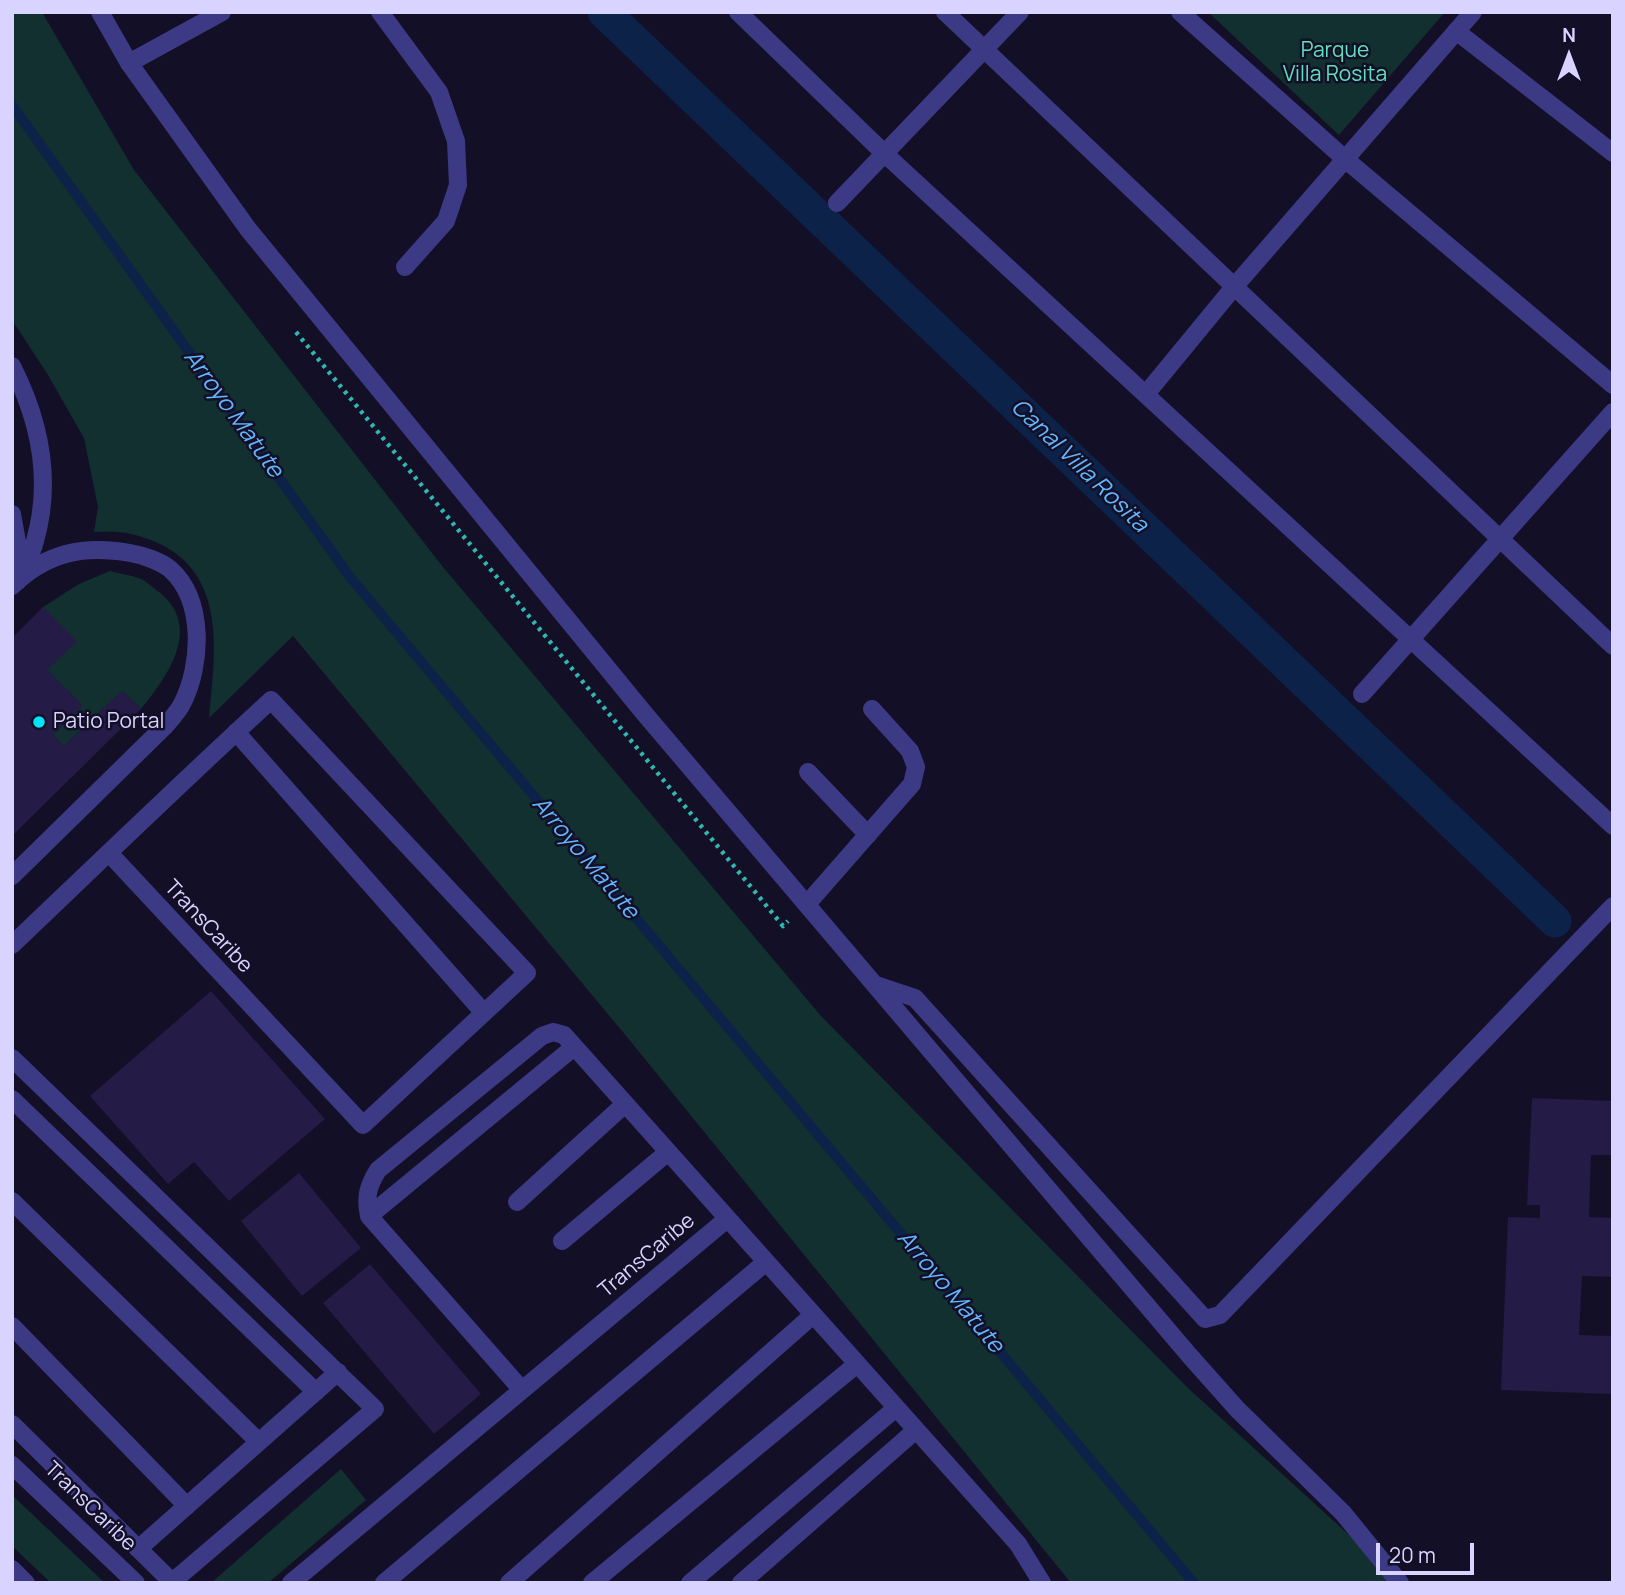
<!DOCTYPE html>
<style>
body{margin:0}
#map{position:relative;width:1625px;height:1595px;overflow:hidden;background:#130f26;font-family:Manrope,sans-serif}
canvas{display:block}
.frame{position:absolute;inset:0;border:14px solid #d9d4ff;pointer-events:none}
.north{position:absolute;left:1534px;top:21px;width:70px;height:70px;-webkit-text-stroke:5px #130f26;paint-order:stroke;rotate:0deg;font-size:19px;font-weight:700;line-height:28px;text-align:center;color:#d9d4ff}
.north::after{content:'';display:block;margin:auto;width:24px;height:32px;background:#d9d4ff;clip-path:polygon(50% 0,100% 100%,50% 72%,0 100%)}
.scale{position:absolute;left:1376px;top:1543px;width:98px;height:32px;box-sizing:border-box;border:4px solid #d9d4ff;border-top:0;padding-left:9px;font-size:21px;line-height:24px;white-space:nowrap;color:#d9d4ff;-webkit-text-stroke:5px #130f26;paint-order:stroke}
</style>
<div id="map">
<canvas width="1625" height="1595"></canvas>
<div class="frame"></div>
<div class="north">N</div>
<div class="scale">20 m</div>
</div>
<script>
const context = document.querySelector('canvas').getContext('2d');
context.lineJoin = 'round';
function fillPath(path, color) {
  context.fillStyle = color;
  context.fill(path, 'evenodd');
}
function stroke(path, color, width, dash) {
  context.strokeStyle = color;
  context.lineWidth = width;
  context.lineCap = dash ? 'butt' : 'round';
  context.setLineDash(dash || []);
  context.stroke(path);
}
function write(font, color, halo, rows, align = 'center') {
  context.font = font + ' Manrope,sans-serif';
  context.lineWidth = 5;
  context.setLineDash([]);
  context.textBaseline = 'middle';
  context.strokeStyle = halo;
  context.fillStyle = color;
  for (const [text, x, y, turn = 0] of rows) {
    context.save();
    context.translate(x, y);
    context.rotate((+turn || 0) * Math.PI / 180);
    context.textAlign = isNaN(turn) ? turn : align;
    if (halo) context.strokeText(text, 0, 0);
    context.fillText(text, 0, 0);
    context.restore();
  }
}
fillPath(new Path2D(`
 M12,12H42L134,170L443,567L821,1016L1188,1388L1394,1576L1399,1583H1071L627,1037L293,636L209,718C217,640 228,557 131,534C120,531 106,532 94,532L98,507L84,438L48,375L12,320Z
 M1208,12H1445L1339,135Z
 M110,571C120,574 132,575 141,579C148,582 153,588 159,592C203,627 168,676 141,709L122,691L64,746L53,735L82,705L47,670L43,607L79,584Z
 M341,1469L366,1500L268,1583H211Z
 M12,1495L105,1583H51L12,1546Z`), '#12302f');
stroke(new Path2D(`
 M12,105L350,577L1194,1583`), '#0c2248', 10);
stroke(new Path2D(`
 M604,12L1555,921`), '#0c2248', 33);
fillPath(new Path2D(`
 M43,607L77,641L47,670L83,705L53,735L64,746L122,691L141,709L12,836V638Z
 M211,991L325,1119L229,1201L194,1162L168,1184L90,1096Z
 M1532,1098L1613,1101V1155H1591L1589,1217L1613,1218V1277L1582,1276L1579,1335L1613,1336V1394L1501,1390L1508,1217L1540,1218V1205H1527Z
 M299,1173L361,1248L302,1296L241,1221Z
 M370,1264L481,1394L434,1434L323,1303Z`), '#241b47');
stroke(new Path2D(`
 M296,332L783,926L788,921`), '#2fb8b0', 4.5, [3.5, 5]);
stroke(new Path2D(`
 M380,12L439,92L456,141L458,185L446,221L405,267
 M129,63L222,12
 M12,366C40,421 52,481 35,541C32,554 24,568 18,581
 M12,514L19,553L18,574
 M12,586C47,552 84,545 130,553C142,555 160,561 170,569C205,600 202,665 182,704C178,712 171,719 166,725L12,876
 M236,732L484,1013
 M808,772L868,835
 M807,904L912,784L916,767L910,751L872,709
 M12,945C98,863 184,780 271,700L527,973L363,1125L109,853
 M12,1058L375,1409L171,1583
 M12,1099L316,1392
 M12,1201L259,1442
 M517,1202L625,1104
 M369,1216L574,1047
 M562,1241L668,1152
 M12,1326L187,1506
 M522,1390L369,1216C365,1197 368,1186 378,1170L542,1036L553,1032L564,1035L1018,1544L1042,1583
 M12,1424L172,1582
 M12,1465L136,1583
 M138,1549L338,1372
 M12,1569L26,1583
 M291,1583L727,1219
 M384,1583L766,1262
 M509,1583L813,1315
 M592,1583L857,1364
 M690,1583L896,1408
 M741,1583L916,1430`), '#3d3a85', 18);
stroke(new Path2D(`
 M100,12L129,63L248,229L644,713L1189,1355L1237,1409L1343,1513L1400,1583
 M738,12L885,154L1613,826
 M945,12L1613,646
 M1180,12L1345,159L1613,385
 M1456,31L1613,153
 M837,203L1020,12
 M1146,394L1234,287L1473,12
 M1362,694L1613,412
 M876,985L915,998L1205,1319L1220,1315L1613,906`), '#3d3a85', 18);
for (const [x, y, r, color] of [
 [39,722,7,"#00e5ff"]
]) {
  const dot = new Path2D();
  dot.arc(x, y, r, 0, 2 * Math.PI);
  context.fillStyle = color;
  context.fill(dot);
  stroke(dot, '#130f26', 2.5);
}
write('21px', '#5fe0c0', '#130f26', [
 ["Parque",1335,51],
 ["Villa Rosita",1335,75]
]);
write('21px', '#d9d4ff', '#130f26', [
 ["Patio Portal",53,722]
], 'left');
write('21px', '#d9d4ff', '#130f26', [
 ["TransCaribe",208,927,47],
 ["TransCaribe",647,1256,-40],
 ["TransCaribe",90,1507,44]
]);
write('italic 23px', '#62b6ff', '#130f26', [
 ["Arroyo Matute",233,414,54],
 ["Canal Villa Rosita",1079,466,44],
 ["Arroyo Matute",585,858,50],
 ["Arroyo Matute",950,1292,50]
]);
</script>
